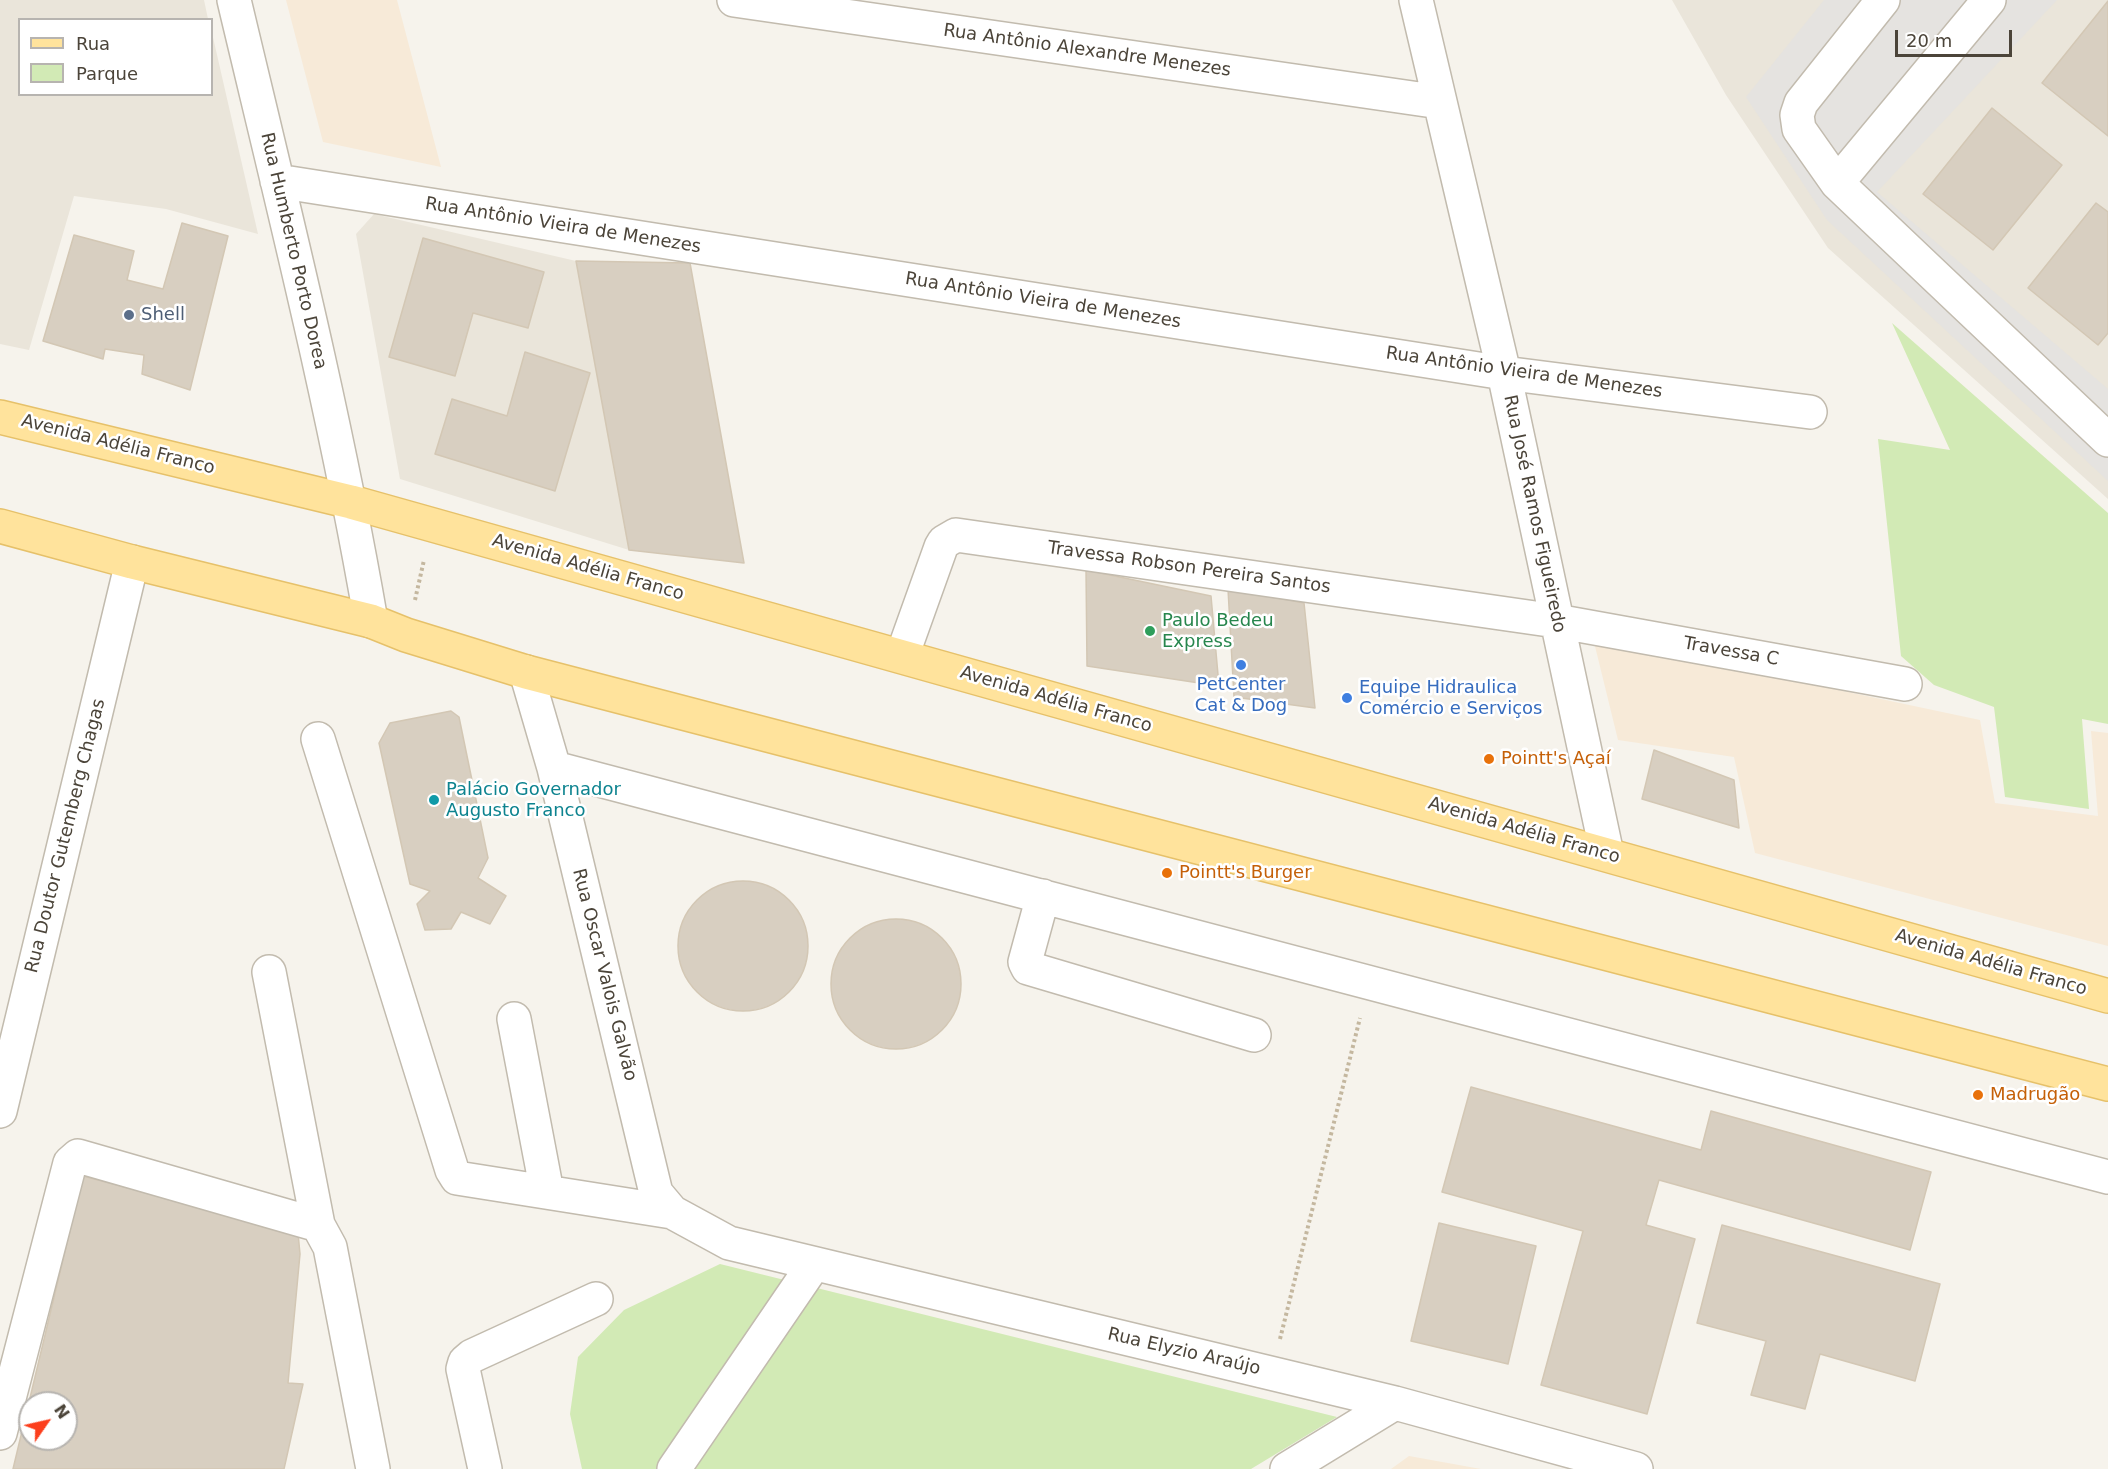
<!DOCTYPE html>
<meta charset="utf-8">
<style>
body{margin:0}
#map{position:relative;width:2108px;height:1469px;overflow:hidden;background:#f6f3ec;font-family:"DejaVu Sans",sans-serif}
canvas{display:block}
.legend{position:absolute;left:18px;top:18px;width:195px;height:78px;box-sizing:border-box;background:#fff;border:2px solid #b7b4b0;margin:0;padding:8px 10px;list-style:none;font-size:18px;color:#4b4439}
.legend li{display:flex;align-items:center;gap:12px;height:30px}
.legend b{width:30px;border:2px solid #b7b4b0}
.north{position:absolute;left:18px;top:1391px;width:60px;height:60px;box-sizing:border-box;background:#fff;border:2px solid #b7b4b0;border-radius:50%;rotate:56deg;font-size:16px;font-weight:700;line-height:24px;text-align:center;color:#4b4439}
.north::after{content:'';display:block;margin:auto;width:21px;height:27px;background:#fc3f1d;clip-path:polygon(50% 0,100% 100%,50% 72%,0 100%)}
.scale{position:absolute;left:1895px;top:30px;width:117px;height:27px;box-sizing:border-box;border:3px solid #4b4439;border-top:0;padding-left:8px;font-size:18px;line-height:21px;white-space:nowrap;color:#4b4439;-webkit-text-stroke:4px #fff;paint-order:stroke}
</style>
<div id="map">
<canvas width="2108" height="1469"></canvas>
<ul class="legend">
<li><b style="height:8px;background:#ffe39c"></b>Rua</li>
<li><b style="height:16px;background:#d2eab5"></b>Parque</li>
</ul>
<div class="north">N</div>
<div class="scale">20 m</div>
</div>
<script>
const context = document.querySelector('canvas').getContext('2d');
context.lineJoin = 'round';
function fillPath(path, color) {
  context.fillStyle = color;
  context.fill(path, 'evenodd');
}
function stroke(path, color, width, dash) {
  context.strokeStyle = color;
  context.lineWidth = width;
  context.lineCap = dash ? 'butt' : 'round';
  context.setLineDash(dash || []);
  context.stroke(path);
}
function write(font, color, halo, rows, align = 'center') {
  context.font = font + ' "DejaVu Sans",sans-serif';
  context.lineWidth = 5;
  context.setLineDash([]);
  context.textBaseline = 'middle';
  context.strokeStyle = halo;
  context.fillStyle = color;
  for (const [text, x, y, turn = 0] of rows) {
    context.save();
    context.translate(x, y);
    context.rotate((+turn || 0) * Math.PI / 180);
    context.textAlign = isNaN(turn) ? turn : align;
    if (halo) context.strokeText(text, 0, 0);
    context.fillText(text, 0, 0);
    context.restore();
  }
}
fillPath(new Path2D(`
 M0,0H204L208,19L20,20V94H212V33L258,234L166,209L74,196L29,350L0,344Z
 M1672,0H2108V499L1828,248L1726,95Z
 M374,214L576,261L629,550L400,479L356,234Z`), '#eae5da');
fillPath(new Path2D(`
 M286,0H397L441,167L323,142Z
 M1593,638L1980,720L1995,803L2098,816L2091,731L2108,733V946L1755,853L1734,757L1618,740Z
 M1409,1456L1481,1469H1391Z`), '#f7ead8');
fillPath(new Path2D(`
 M1892,323L2108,513V724L2082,719L2089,809L2005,797L1994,707L1934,685L1901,656L1878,439L1950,450Z
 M720,1264L1337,1417L1251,1469H582L570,1414L578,1357L624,1310Z`), '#d2eab5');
fillPath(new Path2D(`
 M1824,0H2057L1877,192L2108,389V481L1827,220L1746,97Z`), '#e5e3e0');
const building = new Path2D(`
 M2108,1V136L2042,83Z
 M1992,108L2062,165L1993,250L1923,194Z
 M2096,203L2108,212V333L2098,345L2028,288Z
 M182,223L228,236L190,390L142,374L144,355L105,349L103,359L43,341L74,235L134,251L127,280L163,289Z
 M423,238L544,272L528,328L473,313L455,376L389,357Z
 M576,261L690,263L744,563L629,550Z
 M525,352L590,373L555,491L435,454L452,399L507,416Z
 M1086,570L1211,596L1219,686L1087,666Z
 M1228,589L1304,603L1315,708L1234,697Z
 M451,711L459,717L488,858L478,878L506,896L490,924L461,912L451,929L425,930L417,904L430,891L410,884L379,743L390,723Z
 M1654,750L1734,780L1739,828L1642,799Z
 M678 946a65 65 0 1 1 130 0a65 65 0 1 1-130 0Z
 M831 984a65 65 0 1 1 130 0a65 65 0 1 1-130 0Z
 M1471,1087L1701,1150L1711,1111L1931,1172L1910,1250L1659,1180L1646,1225L1695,1239L1647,1414L1541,1385L1583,1231L1442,1192Z
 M83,1176L298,1233L300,1254L288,1383L303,1384L284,1469H13ZM30,1403H66V1439H30Z
 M1439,1223L1536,1246L1508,1364L1411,1341Z
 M1722,1225L1940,1284L1915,1381L1820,1354L1805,1409L1751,1395L1766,1341L1697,1323Z`);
fillPath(building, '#d8cfc1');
stroke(building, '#d3c7b4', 1.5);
const minor = new Path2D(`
 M234,0C283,206 335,412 371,621
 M734,0L1440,102
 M1416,0L1504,373L1607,854
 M1883,0L1801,103L1797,115L1799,129L1837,183L2108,440
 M277,181L1504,373L1810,412
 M1837,183L1989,0
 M902,656L941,547L944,542L956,535L1556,621L1905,684
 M526,672L554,768L656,1193L672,1212L729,1243L1395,1403L1636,1469
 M318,739L452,1170L457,1178L672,1212
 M554,768L2108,1177
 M1043,896L1025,962L1028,968L1254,1035
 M269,972L318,1225
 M514,1019L547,1192
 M0,1111L132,562
 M0,1433L70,1163L78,1156L318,1225L330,1247L373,1469
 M485,1469L463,1369L465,1362L472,1356L596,1299
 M674,1469L814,1264
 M1287,1469L1395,1403`);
const major = new Path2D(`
 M0,417L351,502L2108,996
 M0,526L132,562L371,621L406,635L526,672L2108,1084`);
stroke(minor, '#c2bbae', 36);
stroke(major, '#e6c16a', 36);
stroke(new Path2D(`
 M415,600L424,560
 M1280,1339L1360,1018`), '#c4b79f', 4, [3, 3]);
stroke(minor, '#fff', 33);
stroke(major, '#ffe39c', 33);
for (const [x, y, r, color] of [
 [129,315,6,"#5c6f8a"],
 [1150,631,6,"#2e9e5b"],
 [1241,665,6,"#3f7fe0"],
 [1347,698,6,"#3f7fe0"],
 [1489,759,6,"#e8710a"],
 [434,800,6,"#0f9aa8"],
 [1167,873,6,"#e8710a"],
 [1978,1095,6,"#e8710a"]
]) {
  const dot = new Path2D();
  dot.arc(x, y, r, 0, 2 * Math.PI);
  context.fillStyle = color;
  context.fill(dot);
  stroke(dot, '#fff', 2);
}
write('18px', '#4b4439', '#fff', [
 ["Rua Antônio Alexandre Menezes",1087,51,8],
 ["Rua Antônio Vieira de Menezes",563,226,9],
 ["Rua Humberto Porto Dorea",293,251,77],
 ["Rua Antônio Vieira de Menezes",1043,301,9],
 ["Rua Antônio Vieira de Menezes",1524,373,8],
 ["Avenida Adélia Franco",118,445,14],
 ["Rua José Ramos Figueiredo",1534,514,78],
 ["Avenida Adélia Franco",588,568,16],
 ["Travessa Robson Pereira Santos",1189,568,8],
 ["Travessa C",1731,652,10],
 ["Avenida Adélia Franco",1056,700,16],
 ["Avenida Adélia Franco",1524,831,16],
 ["Rua Doutor Gutemberg Chagas",66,836,-76],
 ["Avenida Adélia Franco",1991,963,16],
 ["Rua Oscar Valois Galvão",604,975,76],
 ["Rua Elyzio Araújo",1184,1352,13]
]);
write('18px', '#4e5e75', '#fff', [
 ["Shell",141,315]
], 'left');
write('18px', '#27864d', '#fff', [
 ["Paulo Bedeu",1162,621],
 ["Express",1162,642]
], 'left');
write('18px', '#366cbe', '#fff', [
 ["PetCenter",1241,685],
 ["Cat & Dog",1241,706],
 ["Equipe Hidraulica",1359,688,"left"],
 ["Comércio e Serviços",1359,709,"left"]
]);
write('18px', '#c56008', '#fff', [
 ["Pointt's Açaí",1501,759],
 ["Pointt's Burger",1179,873],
 ["Madrugão",1990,1095]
], 'left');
write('18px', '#0d838f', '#fff', [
 ["Palácio Governador",446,790],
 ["Augusto Franco",446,811]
], 'left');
</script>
